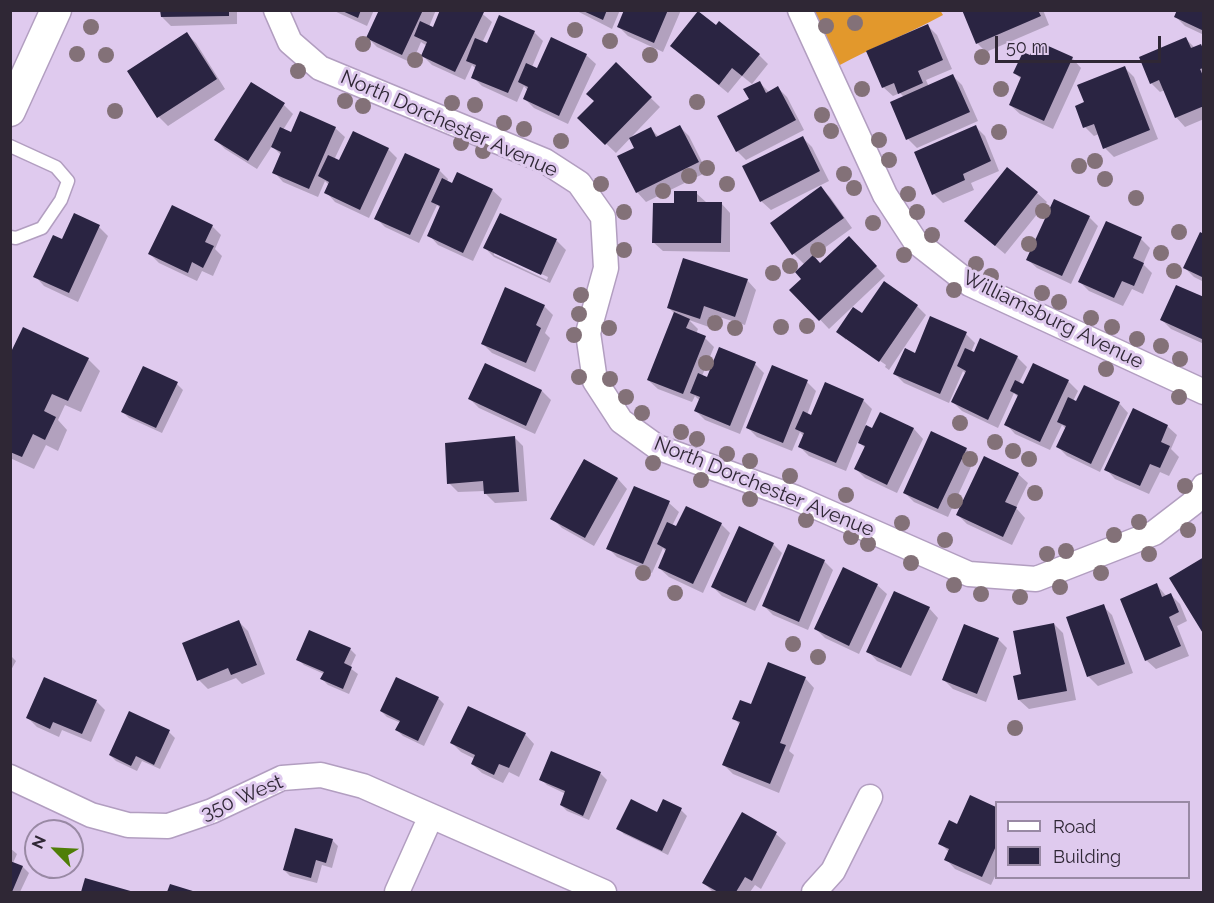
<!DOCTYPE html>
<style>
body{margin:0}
#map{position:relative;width:1214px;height:903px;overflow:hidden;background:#dfcaee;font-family:Raleway,sans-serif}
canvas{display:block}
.frame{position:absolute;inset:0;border:12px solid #2f2735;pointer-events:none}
.legend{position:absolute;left:995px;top:801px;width:195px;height:78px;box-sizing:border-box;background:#dfcaee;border:2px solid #9989a4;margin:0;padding:8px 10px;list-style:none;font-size:18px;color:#2f2735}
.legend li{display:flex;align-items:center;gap:12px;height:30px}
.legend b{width:30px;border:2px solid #9989a4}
.north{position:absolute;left:24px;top:819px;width:60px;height:60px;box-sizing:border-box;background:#dfcaee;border:2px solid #9989a4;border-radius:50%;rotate:294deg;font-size:16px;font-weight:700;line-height:24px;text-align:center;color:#2f2735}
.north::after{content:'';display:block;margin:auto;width:21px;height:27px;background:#4f7e07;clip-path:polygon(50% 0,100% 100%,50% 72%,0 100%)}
.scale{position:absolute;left:995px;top:36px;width:166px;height:27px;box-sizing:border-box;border:3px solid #2f2735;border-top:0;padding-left:8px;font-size:18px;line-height:21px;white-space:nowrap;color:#2f2735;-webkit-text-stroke:4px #dfcaee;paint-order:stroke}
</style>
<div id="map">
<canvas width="1214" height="903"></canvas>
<div class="frame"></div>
<ul class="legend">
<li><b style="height:8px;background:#fff"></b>Road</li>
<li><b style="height:16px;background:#2a2442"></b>Building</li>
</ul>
<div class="north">N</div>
<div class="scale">50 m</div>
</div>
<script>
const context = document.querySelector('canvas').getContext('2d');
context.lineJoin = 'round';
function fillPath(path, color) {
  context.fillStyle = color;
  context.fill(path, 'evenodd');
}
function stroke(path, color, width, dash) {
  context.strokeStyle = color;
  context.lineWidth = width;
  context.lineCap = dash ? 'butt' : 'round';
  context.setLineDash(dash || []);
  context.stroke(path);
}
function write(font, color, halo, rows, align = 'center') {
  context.font = font + ' Raleway,sans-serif';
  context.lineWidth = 6;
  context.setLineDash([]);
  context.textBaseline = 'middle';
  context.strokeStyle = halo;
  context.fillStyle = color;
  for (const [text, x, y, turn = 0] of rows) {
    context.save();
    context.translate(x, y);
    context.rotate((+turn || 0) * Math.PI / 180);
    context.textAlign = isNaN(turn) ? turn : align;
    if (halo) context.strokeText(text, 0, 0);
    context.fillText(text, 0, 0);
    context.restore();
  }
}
fillPath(new Path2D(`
 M940,10L943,15C909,34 872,47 838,66L814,11Z`), '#e2982c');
fillPath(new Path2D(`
 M162,10H237V24L171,26L162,17Z
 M332,10H374L367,26Z
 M381,10H436L429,27L434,29L442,10H478L492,22L482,43L487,45L534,32L543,41L532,67L538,70L586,55L596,64L568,124L534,108L525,99L528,91L524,86L517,102L482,86L473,77L476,69L472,65L465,80L432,65L423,56L427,46L421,42L412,63L377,47L368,38Z
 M575,10H620L612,29Z
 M626,10H681L663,52L628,36L619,27Z
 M963,10H1043L1049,25L986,52L977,43Z
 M1204,10V35L1185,26L1176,17Z
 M928,26L937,35L952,69L926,80L929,87L953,76L962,85L978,121L917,148L908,139L904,97L900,93L893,96L883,87Z
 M187,34L196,43L225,89L168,126L159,117Z
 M1186,39L1195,48L1200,45L1204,49V119L1185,127L1176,117L1165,90L1160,92L1151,83Z
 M682,55H759L768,64L752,84L742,76L728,93Z
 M1031,57L1072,58L1081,68L1053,129L1020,114L1010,105L1022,80L1015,73Z
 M616,64L660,107L616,153L579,118L596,101Z
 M1125,68L1134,77L1158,139L1114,157L1105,148L1099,134L1094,136L1085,127L1086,103Z
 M759,82L769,92L778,88L787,97L804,130L746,160L737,151L751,100Z
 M284,105L293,114L283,130L291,134L335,128L345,137L334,160L339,162L388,149L397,158L369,218L335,202L326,192L329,185L325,181L318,197L283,182L274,172L281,155L272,146L257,169L225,149L216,140Z
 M680,127L689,136L707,172L646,202L637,192L619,157L636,148L651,129L659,137Z
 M976,127L985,136L999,171L971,183L974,190L943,203L934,194Z
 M802,137L812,147L829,181L771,210L761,201Z
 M439,170L448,179L447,182L492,190L502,199L473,261L438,245L429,235L441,209L437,205L419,243L385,227L376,218Z
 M821,188L830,197L852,228L812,257L820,265L849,238L885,276L829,329L792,290L803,279L805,265L794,254L772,223Z
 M696,193L706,202L721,203L730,213V252L663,251L653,242Z
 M1037,193L1047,202L1005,254L966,221Z
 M501,215L557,241L566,250L550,283L494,257L485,248ZM494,252L548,277L547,280L494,255Z
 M1089,217L1098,226L1071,284L1037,268L1027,259Z
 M212,226L221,235L215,249L222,256L213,276L202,271L197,281L159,263L150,254Z
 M99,227L108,236L78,302L44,286L35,276L63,241Z
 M1204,235V282L1194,277L1185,268Z
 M1141,239L1150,248L1143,264L1152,273L1143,294L1132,289L1123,306L1089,291L1080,282Z
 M747,280L756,290L745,325L713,315L709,327L689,320L698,329L696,334L705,338L714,347L702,376L708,379L755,364L764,373L740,434L705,420L696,411L700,401L695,396L692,402L658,389L648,380L675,314L668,307Z
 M1204,299V344L1171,329L1162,320Z
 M544,306L553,315L545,333L550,338L535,372L492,353L482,343Z
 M917,306L926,315L889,370L885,367L886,365L846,337V340L838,332L862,316Z
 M966,334L975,343L971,352L975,354L981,340L1017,357L1027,367L1019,383L1024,386L1034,365L1068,381L1078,391L1073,401L1119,403L1128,413L1100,472L1067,456L1058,447L1066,429L1062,425L1050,450L1015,434L1006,424L1019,398L1014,393L998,428L962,411L953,402L966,374L963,371L949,403L904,383L895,374L915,355Z
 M10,357L88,359L100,371L81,412L65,405L58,420L67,430L58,451L46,445L34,469L10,458Z
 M486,365L542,391L551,400L535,434L479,408L470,399Z
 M807,382L816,391L807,415L812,417L863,400L872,409L865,426L873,430L881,414L914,429L923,439L897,493L865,478L856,469L866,449L858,441L846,471L809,456L800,447L804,437L800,432L792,451L757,437L748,428Z
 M177,384L183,390L162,433L129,418L123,412Z
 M1167,426L1177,435L1171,449L1179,457L1169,476L1160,472L1149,494L1115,479L1106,469Z
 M514,437L523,446L527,501L495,503L486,494L485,491L458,492L449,483Z
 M966,449L975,458L948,517L914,502L904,492Z
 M585,461L618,479L627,489L594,546L562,528L552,518Z
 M1018,474L1028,483L1016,508L1025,518L1012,545L967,524L958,515Z
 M634,488L669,503L679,512L672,526L677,528L721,524L730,533L703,593L669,577L659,568L666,552L663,548L652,573L617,557L608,548Z
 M773,544L782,553L755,611L722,596L713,587Z
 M824,561L833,570L808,630L773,615L764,606Z
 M877,585L887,594L859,654L825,638L816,629Z
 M1157,585L1167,597L1171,595L1180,604L1187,621L1177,626L1189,656L1156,669L1146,660Z
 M1103,606L1112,615L1133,673L1098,686L1089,677L1068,618Z
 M929,608L938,618L911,676L877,661L868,651Z
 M238,621L248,631L265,674L242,684L236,678L208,689L199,680Z
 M1054,624L1063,633L1076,700L1029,709L1019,700Z
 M998,639L1007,648L986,702L953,689L944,680Z
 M350,649L356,655L350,668L358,674L349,694L328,685L322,679L324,674L304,665L298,659Z
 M10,655L16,661L10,672Z
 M805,678L814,688L789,751L794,755L779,793L733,774L724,765L740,725L734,718L752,706Z
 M397,679L438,698L444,704L424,746L403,736L397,730L401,723L387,717L381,711Z
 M96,701L105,710L91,742L62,730L59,737L37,727L28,718Z
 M169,732L175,738L160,769L142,761L137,771L116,761L110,755Z
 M525,734L534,744L519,777L509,772L503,783L482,773L472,764L475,759L461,752L452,743Z
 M552,753L601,774L607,780L589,820L567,811L561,805L566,794L547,785L541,779Z
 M971,797L996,809V874L991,885L955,869L946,859L949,852L940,843L957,826Z
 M681,810L687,816L668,855L624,834L618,828L658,814Z
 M742,815L776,834L786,843L761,889L755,885L750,892H713L704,883Z
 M332,840L338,846L332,868L322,865L317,883L290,876L284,870Z
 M10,848L17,854L13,863L23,867L29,873L20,892H10Z
 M86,880L131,892H83Z`), '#0003');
fillPath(new Path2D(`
 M160,10H229V16L161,17Z
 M340,10H361L358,18Z
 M379,10H423L402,55L366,38Z
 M440,10L484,12L455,72L421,56L427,42L414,36L420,21L433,27Z
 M581,10H607L603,20Z
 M624,10H668L654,43L617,27Z
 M962,10H1038L1041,16L976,44Z
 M1177,10H1204V31L1174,17Z
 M698,11L716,25L719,21L760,54L742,76L732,68L719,85L670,46Z
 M499,15L535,31L508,93L471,78L476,65L466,61L475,38L487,43Z
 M928,24L943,60L918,71L923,83L898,94L894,83L882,88L866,51Z
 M187,32L217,79L157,118L127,71Z
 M551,37L587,54L559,116L523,99L528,87L518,82L526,63L537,68Z
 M1186,37L1191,48L1201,44L1204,51V68L1200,69L1204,78V106L1175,118L1159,80L1150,84L1139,57Z
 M1037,41L1073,57L1044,121L1009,105L1021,77L1013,73L1023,52L1030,55Z
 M616,62L652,97L605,145L577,118L594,101L586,94Z
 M1125,66L1150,130L1103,149L1094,124L1083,128L1075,106L1084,102L1077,85Z
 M953,74L970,112L906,140L890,102Z
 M760,81L766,93L778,86L796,120L736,152L717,116L749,99L743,89Z
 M251,82L285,103L248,161L214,140Z
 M300,111L336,127L309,189L272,173L281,152L271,147L280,127L291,132Z
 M680,125L699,162L636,193L617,156L634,148L629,138L651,127L656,137Z
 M976,125L991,161L963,174L965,180L932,195L914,152Z
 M353,131L389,148L360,210L324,193L329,182L318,176L328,155L339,160Z
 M803,136L820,171L760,202L742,166Z
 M405,153L440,169L410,235L374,219Z
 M1007,167L1038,192L995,246L964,221Z
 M457,172L493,189L463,253L427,236L440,206L431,202L442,178L452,183Z
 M821,186L844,218L792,255L770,223Z
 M674,191H697V202H722L721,243H652L653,203H674Z
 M1054,199L1090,216L1062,276L1026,260Z
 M172,205L213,225L205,242L214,246L203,268L192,262L188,273L148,254Z
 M74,213L100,225L69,293L33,277L53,235L62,239Z
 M500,213L557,239L541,275L483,248Z
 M1106,221L1142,237L1133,258L1144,263L1134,286L1122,281L1114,298L1078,282Z
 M1200,232L1204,234V278L1183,268Z
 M849,236L877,266L819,321L789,290L801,279L795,272L813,255L820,263Z
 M683,258L748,279L735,317L704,306L700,319L667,308Z
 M884,281L918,305L879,362L836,332L853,307L862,313Z
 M1176,285L1204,297V340L1160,320Z
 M505,287L545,305L536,325L541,328L526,363L481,344Z
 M674,312L690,319L686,328L706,336L683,394L647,380Z
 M930,316L967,332L940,394L893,374L905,348L915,353Z
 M23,327L89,358L68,401L52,394L44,411L56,417L45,440L33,434L22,457L10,452V354Z
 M980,338L1018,356L988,420L951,402L966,371L957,366L965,348L974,352Z
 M719,347L756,362L730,426L694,411L700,397L690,393L698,373L707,377Z
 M485,363L542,390L526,426L468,399Z
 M1033,363L1069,380L1040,442L1004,425L1018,395L1010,391L1015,380L1023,384Z
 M772,365L808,380L783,443L746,428Z
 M143,366L178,382L156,428L121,412Z
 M825,382L864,399L836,463L798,447L804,433L795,429L803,411L811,415Z
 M1084,385L1120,402L1091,464L1056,447L1066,426L1057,422L1068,397L1076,401Z
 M1133,408L1168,425L1161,442L1170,446L1160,468L1150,464L1140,486L1104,470Z
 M880,412L914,428L887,485L854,469L865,446L858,443L866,425L872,428Z
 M931,431L967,448L938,509L903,493Z
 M515,436L519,492L484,494L483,481L447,484L445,443Z
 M984,456L1019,473L1005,502L1017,507L1003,537L956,515Z
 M584,459L618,478L585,538L550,519Z
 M634,486L670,501L643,564L606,549Z
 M686,506L722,523L693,584L658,568L666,549L657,544L667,522L676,526Z
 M739,526L774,543L746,603L711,587Z
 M788,544L825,560L799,622L762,606Z
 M1204,557V635L1169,578Z
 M843,567L878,584L849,646L814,629Z
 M1157,583L1162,597L1171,593L1179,612L1169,617L1181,646L1145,661L1120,599Z
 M894,591L930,607L901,668L866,652Z
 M1104,604L1125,664L1087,677L1066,617Z
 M239,620L257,665L231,675L228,668L197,681L182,643Z
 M1054,623L1067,691L1018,700L1013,676L1021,674L1013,631Z
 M964,624L999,638L977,694L942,680Z
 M309,630L351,648L344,663L352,667L343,689L320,679L324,672L296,660Z
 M768,662L806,677L780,743L786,745L770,784L722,765L740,722L732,719L740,700L751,704Z
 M44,677L97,700L82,734L53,722L50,729L26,718Z
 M396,677L439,697L418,741L395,730L400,721L380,711Z
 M468,706L526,733L509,768L499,764L494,775L471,764L475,755L450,743Z
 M129,711L170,730L154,765L136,756L131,766L109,755Z
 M551,751L601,772L583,816L560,805L565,791L539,780Z
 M970,795L996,807V846L982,877L944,860L949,849L938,844L949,820L957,824Z
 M631,799L657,812L663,799L682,808L662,851L616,829Z
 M742,812L777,832L752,881L745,877L736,892H718L702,883Z
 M295,828L333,839L326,863L316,860L311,878L283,870Z
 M10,861L23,866L12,892L10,891Z
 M85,878L134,892H81Z
 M170,884L196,892H167Z`), '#2a2442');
const service = new Path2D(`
 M10,146L56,167L68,181L61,200L42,228L16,238L10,237`);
const minor = new Path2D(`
 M276,10L290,42L320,68L545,161L579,183L603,217L606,268L588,333L595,381L621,421L657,447L796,498L969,574L1036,579L1154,533L1193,503L1204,486
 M800,10L885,195L915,241L970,284L1204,392
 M10,777L91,815L128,825L168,826L212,811L282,778L321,775L363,786L604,892
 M397,892L431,816
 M814,892L833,871L870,797`);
const tertiary = new Path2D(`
 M10,111L56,10`);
stroke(service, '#b29ec0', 15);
stroke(minor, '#b29ec0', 27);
stroke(tertiary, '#b29ec0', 33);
stroke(service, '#fff', 12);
stroke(minor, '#fff', 24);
stroke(tertiary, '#fff', 30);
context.fillStyle = '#837178';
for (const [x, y] of [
 [855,23],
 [826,26],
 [91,27],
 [575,30],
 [610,41],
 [363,44],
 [77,54],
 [106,55],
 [650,55],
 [982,57],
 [415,60],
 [298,71],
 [862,89],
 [1001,89],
 [345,101],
 [697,102],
 [452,103],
 [475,105],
 [363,106],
 [115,111],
 [822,115],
 [504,123],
 [524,129],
 [831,131],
 [999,132],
 [879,140],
 [561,141],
 [461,143],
 [483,151],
 [889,160],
 [1095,161],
 [1079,166],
 [707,168],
 [844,174],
 [689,176],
 [1105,179],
 [601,184],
 [727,184],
 [854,188],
 [663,191],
 [908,194],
 [1136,198],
 [1043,211],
 [624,212],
 [917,212],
 [873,223],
 [1179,232],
 [932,235],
 [1029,244],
 [624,250],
 [818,250],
 [1161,253],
 [904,255],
 [976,264],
 [790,266],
 [1174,271],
 [773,273],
 [991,276],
 [954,290],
 [1042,293],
 [581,295],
 [1059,302],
 [579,314],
 [1091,318],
 [715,323],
 [807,326],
 [781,327],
 [1112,327],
 [609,328],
 [735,328],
 [574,335],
 [1137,339],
 [1161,346],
 [1180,359],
 [706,363],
 [1106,369],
 [579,377],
 [610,379],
 [626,397],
 [1179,397],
 [642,413],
 [960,423],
 [681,432],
 [697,439],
 [995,442],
 [1013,451],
 [727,454],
 [970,459],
 [1029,459],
 [750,461],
 [653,463],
 [790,476],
 [701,480],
 [1185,486],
 [1035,493],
 [846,495],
 [750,499],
 [955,501],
 [806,520],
 [1139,522],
 [902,523],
 [1188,530],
 [1114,535],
 [851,537],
 [945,540],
 [868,544],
 [1066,551],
 [1047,554],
 [1149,554],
 [911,563],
 [643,573],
 [1101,573],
 [954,585],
 [1060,587],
 [675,593],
 [981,594],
 [1020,597],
 [793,644],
 [818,657],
 [1015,728]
]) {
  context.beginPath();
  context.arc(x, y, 8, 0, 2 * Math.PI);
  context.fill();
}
write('20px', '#2f2735', '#dfcaee', [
 ["North Dorchester Avenue",449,124,24],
 ["Williamsburg Avenue",1053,320,26],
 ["North Dorchester Avenue",764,487,22],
 ["350 West",242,798,-23]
]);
</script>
